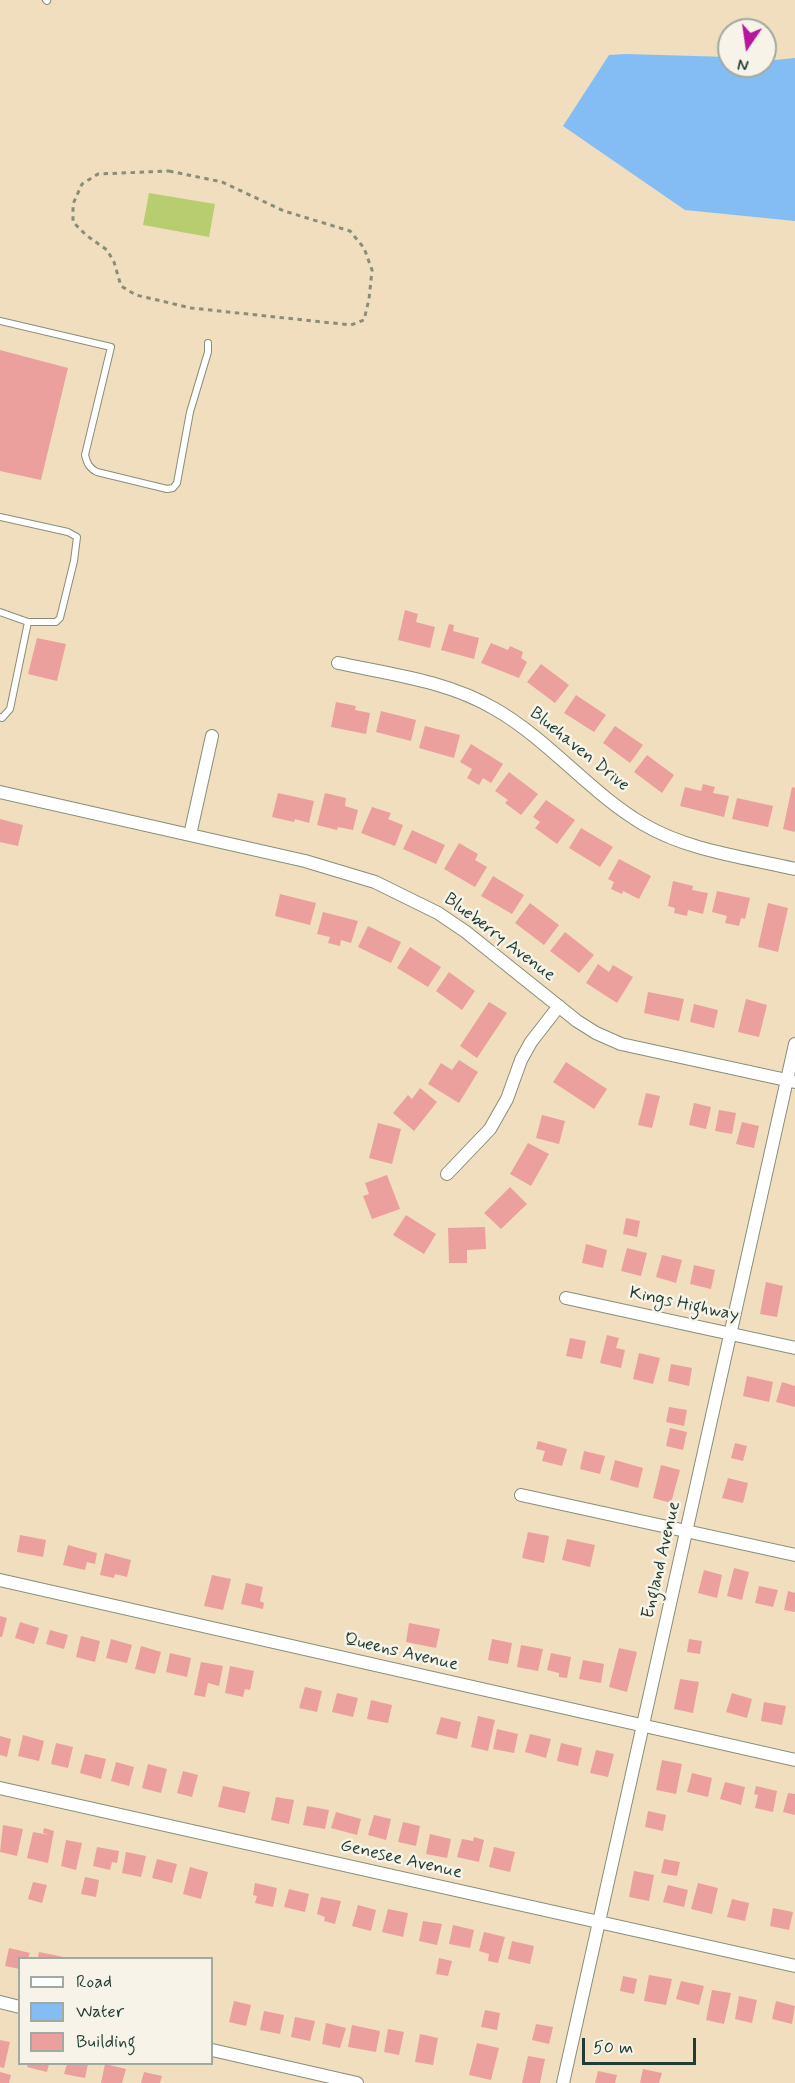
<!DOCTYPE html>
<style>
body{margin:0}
#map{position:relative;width:795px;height:2083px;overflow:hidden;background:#f1debe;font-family:Mynerve,sans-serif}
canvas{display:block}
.legend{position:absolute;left:18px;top:1957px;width:195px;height:108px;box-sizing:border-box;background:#f7f3e8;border:2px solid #a1aaa0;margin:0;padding:8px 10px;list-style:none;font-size:18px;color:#1f3d34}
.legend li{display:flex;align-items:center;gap:12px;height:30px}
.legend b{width:30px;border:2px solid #a1aaa0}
.north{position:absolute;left:717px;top:18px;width:60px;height:60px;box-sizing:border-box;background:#f7f3e8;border:2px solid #a1aaa0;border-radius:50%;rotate:193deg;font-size:16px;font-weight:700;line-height:24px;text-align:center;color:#1f3d34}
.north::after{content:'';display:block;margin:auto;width:21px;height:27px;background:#b5179e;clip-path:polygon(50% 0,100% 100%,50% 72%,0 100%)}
.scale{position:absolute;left:582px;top:2038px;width:114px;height:27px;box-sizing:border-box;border:3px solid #1f3d34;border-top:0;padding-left:8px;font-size:18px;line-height:21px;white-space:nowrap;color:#1f3d34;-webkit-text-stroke:4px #f7f3e8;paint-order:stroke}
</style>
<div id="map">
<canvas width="795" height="2083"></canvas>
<ul class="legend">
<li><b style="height:8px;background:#fff"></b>Road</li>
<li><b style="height:16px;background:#84bcf4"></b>Water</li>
<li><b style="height:16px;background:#eba09e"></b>Building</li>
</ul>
<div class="north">N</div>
<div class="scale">50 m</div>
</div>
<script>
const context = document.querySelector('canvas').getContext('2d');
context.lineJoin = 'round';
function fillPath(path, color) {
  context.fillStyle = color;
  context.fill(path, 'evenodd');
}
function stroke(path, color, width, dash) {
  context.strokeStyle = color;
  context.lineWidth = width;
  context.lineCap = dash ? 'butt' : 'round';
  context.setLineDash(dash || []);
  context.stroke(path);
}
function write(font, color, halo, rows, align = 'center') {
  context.font = font + ' Mynerve,sans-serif';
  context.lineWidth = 5;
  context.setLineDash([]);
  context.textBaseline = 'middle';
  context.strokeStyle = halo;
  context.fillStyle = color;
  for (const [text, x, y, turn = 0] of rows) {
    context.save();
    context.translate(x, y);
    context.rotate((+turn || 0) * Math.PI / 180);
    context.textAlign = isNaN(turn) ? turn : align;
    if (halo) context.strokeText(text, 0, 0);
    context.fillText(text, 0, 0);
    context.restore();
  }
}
fillPath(new Path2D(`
 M149,193L215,204L209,237L143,225Z`), '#b8cd70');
fillPath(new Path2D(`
 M626,54L729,57V66H765V61L795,58V221L685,210L563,126L609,55Z`), '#84bcf4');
fillPath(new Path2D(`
 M0,350L68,368L41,480L0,471Z
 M405,610L418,614L416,622L435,627L430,648L398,640Z
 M449,624L454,625L453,631L479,638L474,659L441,650Z
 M37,638L66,644L57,681L28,674Z
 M491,643L508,650L510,646L523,652L521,658L527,662L519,678L481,663Z
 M541,664L569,685L555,703L527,682Z
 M576,695L606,715L594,732L564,713Z
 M336,702L356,706L355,710L370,713L366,734L331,727Z
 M381,711L416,720L411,741L376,732Z
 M425,726L460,735L454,758L419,748Z
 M615,726L643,745L630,763L603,743Z
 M471,744L503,764L491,783L483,778L479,785L467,778L472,769L460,762Z
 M647,755L674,775L662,793L634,772Z
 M509,772L538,794L521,815L505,803L508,800L495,791Z
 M703,784L715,787L713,793L729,796L724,817L680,806L685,787L701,791Z
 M792,787L795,788V832L783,829Z
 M278,793L314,801L309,823L295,819L294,822L272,817Z
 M325,793L346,798L345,806L358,810L353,830L338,827L337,830L317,825Z
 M737,798L773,806L768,827L732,819Z
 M546,800L575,820L557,844L535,828L540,822L533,817Z
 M372,807L391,813L388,819L403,825L395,846L361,833Z
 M0,819L23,825L18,846L0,842Z
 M581,828L613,847L600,867L569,848Z
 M412,830L445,845L436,864L403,849Z
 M459,843L478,854L475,860L487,867L475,887L444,869Z
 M619,859L651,876L639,899L623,891L622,894L611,889L614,882L608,879Z
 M493,876L524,895L512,914L481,896Z
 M673,881L693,886L692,890L708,893L703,914L688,910L687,916L674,913L675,908L668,906Z
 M717,891L750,898L745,919L741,918L739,926L725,923L727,916L712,912Z
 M280,894L316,903L310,925L275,916Z
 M530,903L559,925L544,945L515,923Z
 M768,903L788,908L778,952L758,947Z
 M323,912L358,921L351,943L341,940L340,946L328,943L330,937L317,934Z
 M368,926L401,942L391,963L358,947Z
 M565,932L594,955L579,973L550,951Z
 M410,947L441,967L428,987L397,968Z
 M598,964L609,972L613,965L633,977L617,1003L586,983Z
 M449,972L475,991L462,1010L436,991Z
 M648,992L684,999L679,1021L644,1013Z
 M746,999L767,1005L759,1037L738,1032Z
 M489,1002L507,1013L477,1058L460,1046Z
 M694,1004L718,1010L714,1028L690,1022Z
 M459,1060L478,1072L459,1103L428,1084L441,1063L452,1070Z
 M566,1062L607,1089L594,1109L553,1082Z
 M420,1088L437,1102L414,1131L393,1113L408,1095L412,1099Z
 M646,1093L660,1096L652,1128L638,1125Z
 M694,1103L711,1107L706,1129L689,1125Z
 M719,1110L736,1113L732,1134L715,1131Z
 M542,1115L565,1121L559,1144L536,1138Z
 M742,1122L759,1126L754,1148L736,1144Z
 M378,1123L401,1129L392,1164L369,1158Z
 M528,1143L549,1154L531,1186L510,1174Z
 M387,1175L400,1209L372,1219L363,1196L369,1194L365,1183Z
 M510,1187L527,1204L501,1229L484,1213Z
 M406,1215L436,1234L424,1254L393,1235Z
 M626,1218L640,1221L637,1237L623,1234Z
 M485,1227L486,1249L467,1250V1263H449L448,1228Z
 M586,1244L607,1250L603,1268L582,1263Z
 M627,1248L647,1253L641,1276L621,1271Z
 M662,1255L682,1260L676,1283L656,1277Z
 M694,1265L715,1270L711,1289L690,1284Z
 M766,1282L783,1286L777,1317L760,1314Z
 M607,1335L619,1338L616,1348L625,1350L621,1368L600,1363Z
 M570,1338L586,1341L582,1359L566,1356Z
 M639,1353L660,1358L653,1384L633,1379Z
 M671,1364L692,1368L689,1386L668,1381Z
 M747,1376L773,1382L769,1402L743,1396Z
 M782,1382L795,1386V1407L776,1402Z
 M669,1407L687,1410L684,1426L666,1422Z
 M670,1428L687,1432L683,1450L666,1446Z
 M538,1441L567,1449L562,1466L542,1461L545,1451L536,1449Z
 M735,1443L747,1446L743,1461L731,1458Z
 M584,1451L605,1456L600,1474L580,1469Z
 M615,1460L643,1468L638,1488L610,1480Z
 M661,1465L680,1470L671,1503L653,1498Z
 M728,1478L748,1483L743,1503L722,1498Z
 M528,1532L549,1536L544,1563L522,1558Z
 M20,1535L46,1540L43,1557L17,1552Z
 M567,1539L595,1545L590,1567L562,1560Z
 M68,1545L97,1553L95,1564L87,1562L85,1570L63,1565Z
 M105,1553L131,1560L127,1577L115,1574L114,1578L100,1575Z
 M734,1568L749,1572L742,1600L727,1596Z
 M704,1570L722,1575L717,1598L698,1593Z
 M212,1575L231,1579L223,1610L204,1606Z
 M246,1583L263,1587L260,1601L264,1603L263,1609L241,1604Z
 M759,1586L778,1590L773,1607L755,1603Z
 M788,1591L795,1593V1612L784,1610Z
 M0,1616L7,1618L2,1637H0Z
 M20,1622L39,1628L34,1644L15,1638Z
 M409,1623L440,1629L436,1648L406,1642Z
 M50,1630L68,1635L64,1649L46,1644Z
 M81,1636L100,1641L95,1662L76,1657Z
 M111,1639L132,1645L127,1663L106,1658Z
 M492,1639L512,1643L508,1664L488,1660Z
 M689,1639L702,1641L700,1654L687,1652Z
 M521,1645L543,1649L538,1671L517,1667Z
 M141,1646L161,1652L155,1674L135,1669Z
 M619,1648L637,1652L627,1692L609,1687Z
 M170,1653L191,1658L187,1677L166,1672Z
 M551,1653L571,1657L567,1678L559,1677V1673L547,1670Z
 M583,1660L604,1664L601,1683L579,1679Z
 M201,1662L223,1666L219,1686L208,1683L205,1697L194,1695Z
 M230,1666L254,1671L250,1690L245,1689L243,1697L225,1693Z
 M680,1679L699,1682L693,1713L674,1709Z
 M305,1687L322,1691L317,1712L299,1708Z
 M337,1693L358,1698L353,1717L332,1712Z
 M732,1693L752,1699L747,1718L726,1712Z
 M371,1700L392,1705L388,1723L367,1719Z
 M764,1702L786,1706L782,1725L761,1721Z
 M478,1716L495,1720L488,1751L471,1747Z
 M441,1717L461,1722L457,1739L436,1734Z
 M497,1729L518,1734L514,1753L493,1749Z
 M530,1734L551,1739L546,1758L525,1752Z
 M23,1735L44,1741L39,1761L18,1756Z
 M0,1736L11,1739L7,1757L0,1755Z
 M56,1743L73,1747L68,1768L51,1764Z
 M561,1743L582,1748L578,1766L557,1761Z
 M596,1750L614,1754L608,1777L590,1773Z
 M85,1754L106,1759L101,1779L80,1773Z
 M662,1760L682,1764L676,1794L656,1790Z
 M116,1762L134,1767L129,1786L111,1781Z
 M148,1764L167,1769L161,1793L142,1788Z
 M183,1771L198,1775L192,1797L177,1793Z
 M692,1773L712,1778L708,1797L687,1792Z
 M725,1782L745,1787L741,1805L720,1799Z
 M223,1786L250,1792L245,1813L218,1807Z
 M756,1786L777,1791L773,1812L755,1808L758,1795L754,1794Z
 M788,1793L795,1794V1815L783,1812Z
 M276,1797L294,1800L289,1824L271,1820Z
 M307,1806L329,1810L325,1829L303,1825Z
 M648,1811L666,1815L663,1831L645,1827Z
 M336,1812L361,1819L357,1835L331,1828Z
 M374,1815L391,1819L386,1840L368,1835Z
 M403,1822L420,1826L416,1846L398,1842Z
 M3,1825L23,1829L17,1856L0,1852Z
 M44,1828L54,1831L48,1863L27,1858L33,1832L49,1835L43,1833Z
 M430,1834L451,1839L447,1858L426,1854Z
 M474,1837L484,1840L479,1862L457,1857L462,1839L473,1841Z
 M66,1840L82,1843L76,1870L61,1866Z
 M97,1847L119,1851L117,1863L112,1862L110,1870L93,1866Z
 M494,1847L515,1852L510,1872L489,1867Z
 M126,1852L146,1856L141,1877L122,1873Z
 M157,1859L177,1864L172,1883L152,1878Z
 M664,1859L680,1862L677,1876L661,1873Z
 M190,1867L208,1872L201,1899L183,1894Z
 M634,1871L654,1875L649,1901L629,1897Z
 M85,1877L99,1880L96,1897L81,1894Z
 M33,1882L47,1885L42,1903L28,1899Z
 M255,1883L277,1888L273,1907L255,1903L257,1896L253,1895Z
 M698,1883L718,1888L712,1914L691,1909Z
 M668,1885L688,1890L684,1907L663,1902Z
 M289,1889L309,1894L305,1912L284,1907Z
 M321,1897L341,1901L335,1924L324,1921L325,1917L317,1914Z
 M732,1899L749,1903L745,1921L727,1917Z
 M358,1905L376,1910L371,1931L352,1926Z
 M773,1908L793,1912L789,1930L770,1926Z
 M388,1909L408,1913L403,1937L382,1932Z
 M423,1921L442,1924L437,1945L419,1941Z
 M453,1925L474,1930L470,1948L449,1944Z
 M484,1932L505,1937L498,1963L488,1961L489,1954L479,1951Z
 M512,1941L534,1946L530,1964L508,1959Z
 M9,1948L30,1953L28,1958H20V1969L5,1966Z
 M39,1952L64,1957V1958H38Z
 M439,1958L452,1961L448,1976L436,1974Z
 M649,1975L672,1979L666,2005L644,2001Z
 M623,1976L637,1979L634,1994L620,1991Z
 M681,1981L704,1986L699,2005L676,1999Z
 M712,1990L731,1993L724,2024L706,2020Z
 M739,1996L757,2000L752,2023L735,2019Z
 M234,2001L251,2005L246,2026L229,2022Z
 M776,2001L795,2006L792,2024L772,2019Z
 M485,2010L500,2013L497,2030L481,2027Z
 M264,2011L284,2015L280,2034L260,2030Z
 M295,2017L315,2021L310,2041L291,2037Z
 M326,2023L346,2028L340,2048L322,2044Z
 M536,2024L553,2027L549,2044L532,2040Z
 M352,2025L380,2031L376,2052L348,2047Z
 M388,2029L404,2032L399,2055L384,2052Z
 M420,2034L438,2038L433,2065L415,2062Z
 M0,2040L10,2042L4,2068L0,2067Z
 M477,2043L499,2048L491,2080L469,2075Z
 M528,2056L545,2059L540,2083H522Z
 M28,2064H49L47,2072L27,2067Z
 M67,2064H88L85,2078L64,2074Z
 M105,2064L126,2069L122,2083H101Z
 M643,2069L662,2073L659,2083H640Z
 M598,2071L617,2075L615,2083H595Z
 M0,2072L11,2075L9,2083H0Z
 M144,2072L162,2076L160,2083H141Z`), '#eba09e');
const service = new Path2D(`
 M46,0L47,1
 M0,321L111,347L85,455C87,463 89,468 97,472L167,489L173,488L177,483L190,412L208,352V343
 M0,517L68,532L77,537L74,561L60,618L56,622H28L0,612
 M0,717L2,718L10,709L28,622`);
const minor = new Path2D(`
 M338,663C390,674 448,681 495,709C549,740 589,792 643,824C689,851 743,857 795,869
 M0,792L305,861L375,882L438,913L466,932L577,1021L596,1033L621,1044L795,1082
 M190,835L212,736
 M447,1174L490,1129L507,1099L521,1060L531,1042L559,1006
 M566,1298L795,1348
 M521,1495L795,1555
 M0,1580L795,1760
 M0,1788L795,1966
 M0,2002L20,2007
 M212,2050L357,2083
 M563,2083L795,1044`);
stroke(service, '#888e79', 8);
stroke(minor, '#888e79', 14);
stroke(new Path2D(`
 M169,171L222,182L284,211L350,231L364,248L372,270L369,299L364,320L351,325L191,308L136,295L121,286L114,262L107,250L86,235L73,222V204L82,184L98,174Z`), '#888e79', 3, [4.5, 4.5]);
stroke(service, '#fff', 6);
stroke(minor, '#fff', 12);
write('18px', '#1f3d34', '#f7f3e8', [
 ["Bluehaven Drive",579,750,39],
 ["Blueberry Avenue",499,938,37],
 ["Kings Highway",684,1305,12],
 ["England Avenue",662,1560,-77],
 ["Queens Avenue",401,1653,13],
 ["Genesee Avenue",401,1860,13]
]);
</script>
